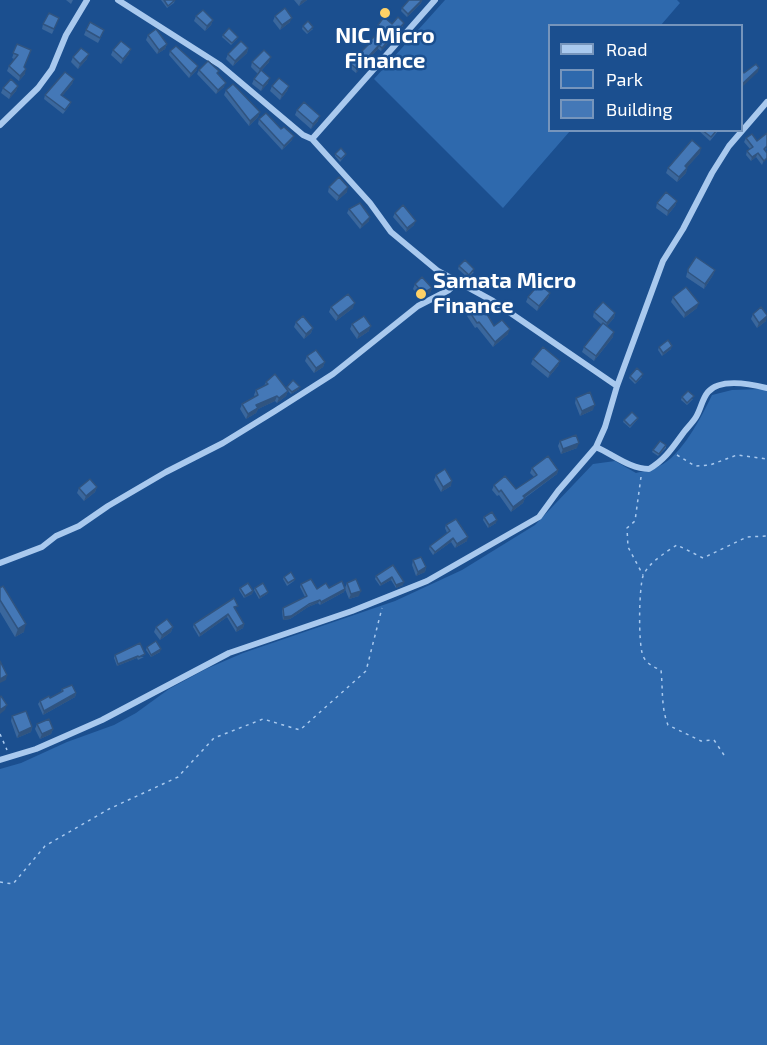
<!DOCTYPE html>
<style>
body{margin:0}
#map{position:relative;width:767px;height:1045px;overflow:hidden;background:#1b4f8f;font-family:"Exo 2",sans-serif}
canvas{display:block}
.legend{position:absolute;left:548px;top:24px;width:195px;height:108px;box-sizing:border-box;background:#1b4f8f;border:2px solid #7695bc;margin:0;padding:8px 10px;list-style:none;font-size:18px;color:#fff}
.legend li{display:flex;align-items:center;gap:12px;height:30px}
.legend b{width:30px;border:2px solid #7695bc}
</style>
<div id="map">
<canvas width="767" height="1045"></canvas>
<ul class="legend">
<li><b style="height:8px;background:#a9c9ee"></b>Road</li>
<li><b style="height:16px;background:#2e69ad"></b>Park</li>
<li><b style="height:16px;background:#4478b7"></b>Building</li>
</ul>
</div>
<script>
const context = document.querySelector('canvas').getContext('2d');
context.lineJoin = 'round';
function fillPath(path, color) {
  context.fillStyle = color;
  context.fill(path, 'evenodd');
}
function stroke(path, color, width, dash) {
  context.strokeStyle = color;
  context.lineWidth = width;
  context.lineCap = dash ? 'butt' : 'round';
  context.setLineDash(dash || []);
  context.stroke(path);
}
function write(font, color, halo, rows, align = 'center') {
  context.font = font + ' "Exo 2",sans-serif';
  context.lineWidth = 5;
  context.setLineDash([]);
  context.textBaseline = 'middle';
  context.strokeStyle = halo;
  context.fillStyle = color;
  for (const [text, x, y, turn = 0] of rows) {
    context.save();
    context.translate(x, y);
    context.rotate((+turn || 0) * Math.PI / 180);
    context.textAlign = isNaN(turn) ? turn : align;
    if (halo) context.strokeText(text, 0, 0);
    context.fillText(text, 0, 0);
    context.restore();
  }
}
fillPath(new Path2D(`
 M445,0H677L680,3L661,25L550,26V130L570,131L503,208L374,79Z
 M762,389L767,391V1045H0V769L21,763L67,742L114,725L136,713L169,689L206,669L243,653L395,601L462,570L535,525L593,464L615,461L636,473C644,471 652,470 659,466C681,457 702,416 712,395L732,390Z`), '#2e69ad');
stroke(new Path2D(`
 M677,455L695,466L710,465L737,455L767,459
 M641,477L635,521L627,528L628,547L643,575
 M0,734L7,750
 M724,755L714,740L701,741L668,725C661,708 663,689 661,670C653,667 646,663 643,656C638,643 639,589 643,576C648,563 666,552 677,545L703,558L747,537L767,536
 M0,882L13,884L45,846L109,809L178,777L214,738L263,719L300,730L366,671L382,608`), '#a9c9ee', 1.5, [3, 4.5]);
stroke(new Path2D(`
 M118,0L220,65L303,135L312,139L370,203L391,232L438,271L493,301L617,386
 M0,125L38,88L52,69L66,35L87,0
 M312,139L435,0
 M596,447C614,455 630,469 649,469C665,460 673,447 684,432C688,427 693,422 696,417C701,409 702,399 708,392C720,378 751,384 767,388
 M0,563L42,547L56,536L79,526L108,506L166,472L223,443L275,411L333,374L418,306L449,290L458,281
 M0,760L36,749L102,720L229,653L352,611L427,581L539,517L558,491L596,447L605,427L617,386L663,261L683,229L712,173L729,146L767,102`), '#a9c9ee', 6);
fillPath(new Path2D(`
 M66,0H73L71,4Z
 M161,0H175L174,3L167,8Z
 M294,0H307L299,6Z
 M422,0L421,3L407,17L401,11L402,8Z
 M196,16L213,20L211,25L205,31L194,21Z
 M275,16L290,22L280,30L273,21Z
 M59,18L52,34L42,29L43,24Z
 M392,24L403,26L381,51L378,49L356,73L346,65L347,61L356,57L370,44L371,40L379,31L376,28L378,25Z
 M303,26L313,29L307,34L302,29Z
 M86,30L102,35L98,43L84,35Z
 M148,35L167,44L165,49L157,54L146,40Z
 M223,35L238,37L237,39L231,45L222,37Z
 M17,44L24,67L25,74L19,81L7,71L9,66L14,59L12,58Z
 M248,48L247,53L233,66L226,59L228,54Z
 M113,50L129,54L121,64L111,55Z
 M170,51L197,70L189,78L169,55Z
 M73,57L87,59L78,69L71,62Z
 M252,62H269L261,71L268,83L261,91L252,84L254,79L258,74L251,67Z
 M199,70L218,74L224,87L216,94L197,74Z
 M74,79L72,84L62,96L71,102L69,106L63,114L44,99L45,95Z
 M18,86L16,91L9,99L1,93L3,88Z
 M272,86H289L287,91L280,100L270,91Z
 M226,90L260,112L258,117L249,126L224,95Z
 M297,110L318,121L311,129L295,115Z
 M259,119L292,140L282,150L258,124Z
 M698,130H719L710,141Z
 M746,138L757,141L767,149L765,150L767,153L762,165L756,157L751,161L746,155L747,151L750,149L744,142Z
 M700,153L687,167L686,173L677,182L666,173L668,168Z
 M335,154H346L345,156L340,162L335,156Z
 M329,187L347,192L337,201L328,192Z
 M677,201L675,206L667,216L656,208L657,203Z
 M349,209L369,221L360,229L347,213Z
 M395,213L414,225L406,232L393,217Z
 M459,266L474,272L468,278L458,269Z
 M688,269L715,270L713,275L704,289L686,277Z
 M415,284L432,288L430,293L421,298L413,289Z
 M550,293L548,298L537,311L526,302L528,297Z
 M673,297L697,308L684,318L671,302Z
 M331,307L353,308L336,321L329,312Z
 M469,311L494,326L508,334L493,347L477,327L475,328L467,316Z
 M594,312L615,313L614,318L607,326L613,337L594,361L582,352L584,347L602,325L593,317Z
 M753,314L766,321L757,328L751,319Z
 M296,322L313,328L311,333L304,339L294,327Z
 M352,324L369,331L357,339L350,329Z
 M659,347L671,349L662,356L658,350Z
 M307,356L325,362L323,367L314,373L305,361Z
 M533,359L560,361L558,366L548,378L531,364Z
 M630,376L642,377L635,384L629,378Z
 M266,382L286,388L287,387L299,389L291,394L288,391L286,396L277,403L275,401L258,409L256,413L246,419L240,409L242,404L255,397L254,395L256,390L264,386Z
 M682,397L693,399L687,405L681,400Z
 M576,398L593,410L580,416L575,403Z
 M638,418L637,420L630,428L623,422L624,420Z
 M560,441L577,448L561,454L558,446Z
 M666,445V448L658,456L652,452L653,450Z
 M532,468L558,470L557,474L525,498L523,503L511,512L499,495L497,496L492,490L494,485L516,489L534,477L530,473Z
 M436,475L451,486L441,492L434,480Z
 M97,487L95,492L84,501L77,493L79,488Z
 M484,517L496,523L488,528L483,520Z
 M446,525L467,541L455,548L451,542L433,555L429,549L430,546L447,533L445,528Z
 M413,560L426,567L425,572L416,576L412,565Z
 M393,565L403,585L396,588L391,580L380,586L375,579L376,576Z
 M284,577L295,579L294,581L287,586L283,579Z
 M347,583L359,596L349,599L345,589L344,592L320,605L318,603L308,607L290,619L283,620L282,611L283,608L305,597L300,587L301,584L317,589L345,588Z
 M0,588L24,632L15,637L0,612Z
 M240,588L253,591L252,594L244,598L239,590Z
 M255,588L268,592L267,594L259,599L254,590Z
 M236,609L235,610L244,624L243,628L236,632L227,617L199,637L193,627L194,624Z
 M156,627H173L171,632L160,640L154,632Z
 M147,647L160,652L151,657L146,650Z
 M115,655L144,657L138,660L137,658L117,666L114,658Z
 M62,689L76,693L75,697L43,715L38,704L40,701L50,698L61,692Z
 M12,716L32,727L31,732L17,738L11,721Z
 M37,724L53,729L51,734L40,739L35,729Z`), '#3a679d');
fillPath(new Path2D(`
 M303,0H307L299,6L301,1Z
 M422,0L421,3L407,17L408,14Z
 M292,18L290,22L280,30L282,25Z
 M213,20L211,25L205,31L207,26Z
 M404,23L403,26L381,51L382,48Z
 M167,44L165,49L157,54L159,50Z
 M379,45L378,49L356,73L357,69Z
 M248,48L247,53L233,66L235,61Z
 M131,49L129,54L121,64L123,59Z
 M89,54L87,59L78,69L80,64Z
 M271,57L269,62L258,74L260,69Z
 M198,66L197,70L189,78L191,74Z
 M759,68L758,72L741,88V85Z
 M26,69L25,74L19,81L20,76Z
 M270,78L268,83L261,91L263,86Z
 M74,79L72,84L60,99L61,95Z
 M226,83L224,87L216,94L218,90Z
 M18,86L16,91L9,99L11,94Z
 M289,86L287,91L280,100L282,95Z
 M260,112L258,117L249,126L250,121Z
 M320,116L318,121L311,129L313,124Z
 M294,136L292,140L282,150L284,146Z
 M701,148L700,153L684,171L685,166Z
 M758,153L756,157L751,161L752,157Z
 M687,168L686,173L677,182L679,177Z
 M348,187L347,192L337,201L339,196Z
 M677,201L675,206L667,216L668,211Z
 M370,217L369,221L360,229L362,225Z
 M416,221L414,225L406,232L407,228Z
 M715,270L713,275L704,289L705,284Z
 M432,288L430,293L421,298L423,293Z
 M550,293L548,298L537,311L539,306Z
 M355,303L353,308L336,321L338,316Z
 M699,303L697,308L684,318L685,313Z
 M615,313L614,318L605,328L607,323Z
 M767,316L766,321L757,328L759,323Z
 M371,326L369,331L357,339L359,334Z
 M313,328L311,333L304,339L306,334Z
 M510,329L508,334L493,347L495,342Z
 M614,332L613,337L594,361L596,356Z
 M672,346L671,349L662,356L663,353Z
 M560,361L558,366L548,378L550,373Z
 M325,362L323,367L314,373L316,368Z
 M300,387L299,389L291,394L292,392Z
 M288,391L286,396L277,403L279,398Z
 M277,396L275,401L258,409L256,413L246,419L248,414L256,405Z
 M595,405L593,410L580,416L582,411Z
 M579,443L577,448L561,454L563,449Z
 M558,470L557,474L521,500L523,496Z
 M452,481L451,486L441,492L443,487Z
 M97,487L95,492L84,501L86,496Z
 M525,498L523,503L511,512L513,507Z
 M497,520L496,523L488,528L489,525Z
 M468,537L467,541L455,548L457,544Z
 M453,538L451,542L433,555L435,552Z
 M426,567L425,572L416,576L418,572Z
 M392,577L391,580L380,586L381,584Z
 M404,582L403,585L396,588V585Z
 M345,589L344,592L320,605L321,602Z
 M253,591L252,594L244,598L245,596Z
 M361,591L359,596L349,599L351,594Z
 M268,592L267,594L259,599L260,597Z
 M320,600L318,603L308,607L290,619L283,620L284,617Z
 M228,614L227,617L199,637L200,634Z
 M26,624L24,632L15,637L18,629Z
 M244,624L243,628L236,632L237,628Z
 M173,627L171,632L160,640L162,635Z
 M161,649L160,652L151,657V655Z
 M138,656L137,658L117,666L118,664Z
 M7,675L6,680L0,683V679Z
 M76,693L75,697L43,715L44,711Z
 M7,705L5,710L0,714V710Z
 M32,727L31,732L17,738L19,733Z
 M53,729L51,734L40,739L42,734Z`), '#305480');
const building = new Path2D(`
 M164,0H175L168,6Z
 M409,0H422L408,14L402,8Z
 M285,8L292,18L282,25L275,16Z
 M203,10L213,20L207,26L196,16Z
 M49,13L59,18L54,29L43,24Z
 M384,17L392,24L398,17L404,23L382,48L379,45L357,69L347,61L353,54L356,57L372,41L371,40L382,28L378,25Z
 M308,21L313,27L308,32L303,26Z
 M90,22L104,30L100,38L86,30Z
 M229,28L238,37L232,43L223,35Z
 M156,29L167,44L159,50L148,35Z
 M121,41L131,49L123,59L113,50Z
 M241,41L248,48L235,61L228,54Z
 M17,44L31,50L24,67L26,69L20,76L9,66L18,55L13,53Z
 M176,46L198,66L191,74L170,51Z
 M81,48L89,54L80,64L73,57Z
 M264,50L271,57L260,69L252,62Z
 M208,61L219,71L217,73L226,83L218,90L199,70Z
 M756,64L759,68L741,85V71L744,73Z
 M261,70L270,78L263,86L254,79Z
 M65,72L74,79L61,95L71,102L65,110L45,95Z
 M279,78L289,86L282,95L272,86Z
 M11,79L18,86L11,94L3,88Z
 M233,84L260,112L250,121L226,90Z
 M304,102L320,116L313,124L297,110Z
 M266,113L281,129L284,127L294,136L284,146L259,119Z
 M702,130H717L711,137Z
 M767,133V146L764,149L767,153V158L764,161L758,153L752,157L747,151L753,147L746,138L752,134L757,141Z
 M692,140L701,148L685,166L687,168L679,177L668,168Z
 M341,148L346,154L341,159L335,154Z
 M339,177L348,187L339,196L329,187Z
 M666,192L677,201L668,211L657,203Z
 M360,203L370,217L362,225L349,209Z
 M403,205L416,221L407,228L395,213Z
 M696,257L715,270L705,284L688,272V269Z
 M465,260L474,269L469,275L459,266Z
 M422,277L432,288L423,293L415,284Z
 M539,284L550,293L539,306L528,297Z
 M686,287L699,303L685,313L673,297Z
 M348,294L355,303L338,316L331,307Z
 M603,302L615,313L607,323L594,312Z
 M481,304L494,326L502,320L510,329L495,342L479,322L477,323L469,311Z
 M761,307L767,315V316L759,323L753,314Z
 M303,316L313,328L306,334L296,322Z
 M364,316L371,326L359,334L352,324Z
 M603,323L614,332L596,356L584,347Z
 M668,340L672,346L663,353L659,347Z
 M543,347L560,361L550,373L533,359Z
 M316,350L325,362L316,368L307,356Z
 M637,368L643,374L636,382L630,376Z
 M275,374L288,391L279,398L277,396L256,405L258,408L248,414L242,404L258,395L256,390L268,384L266,382Z
 M293,380L300,387L292,392L287,387Z
 M688,391L694,396L687,403L682,397Z
 M590,392L595,405L582,411L576,398Z
 M632,412L638,418L630,426L624,420Z
 M576,435L579,443L563,449L560,441Z
 M660,441L666,445L659,454L653,450Z
 M548,456L558,470L523,496L525,498L513,507L501,490L499,492L494,485L505,476L516,489L537,475L532,468Z
 M445,469L452,481L443,487L436,475Z
 M90,479L97,487L86,496L79,488Z
 M492,512L497,520L489,525L484,517Z
 M456,519L468,537L457,544L453,538L435,552L430,546L450,531L446,525Z
 M421,557L426,567L418,572L413,560Z
 M393,565L404,582L396,585L392,577L381,584L376,576Z
 M291,572L295,579L288,583L284,577Z
 M311,579L317,589L326,583L329,588L342,581L345,589L321,602L320,600L309,604L291,616L284,617L283,608L307,596L301,584Z
 M356,579L361,591L351,594L347,583Z
 M248,583L253,591L245,596L240,588Z
 M263,583L268,592L260,597L255,588Z
 M3,586L26,624L18,629L0,600V588Z
 M234,598L238,606L234,607L244,624L237,628L228,614L200,634L194,624Z
 M167,619L173,627L162,635L156,627Z
 M156,641L161,649L151,655L147,647Z
 M140,643L145,654L139,657L138,656L118,664L115,655Z
 M0,661L7,675L0,679Z
 M72,685L76,693L44,711L40,701L49,696L50,698L63,691L62,689Z
 M1,696L7,705L0,710V697Z
 M26,711L32,727L19,733L12,716Z
 M49,719L53,729L42,734L37,724Z`);
fillPath(building, '#4478b7');
stroke(building, '#305480', 1.5);
for (const [x, y, r, color] of [
 [385,13,6,"#ffd166"],
 [421,294,6,"#ffd166"]
]) {
  const dot = new Path2D();
  dot.arc(x, y, r, 0, 2 * Math.PI);
  context.fillStyle = color;
  context.fill(dot);
  stroke(dot, '#1b4f8f', 2);
}
write('bold 22px', '#fff', '#1b4f8f', [
 ["NIC Micro",385,36],
 ["Finance",385,61],
 ["Samata Micro",433,281,"left"],
 ["Finance",433,306,"left"]
]);
</script>
